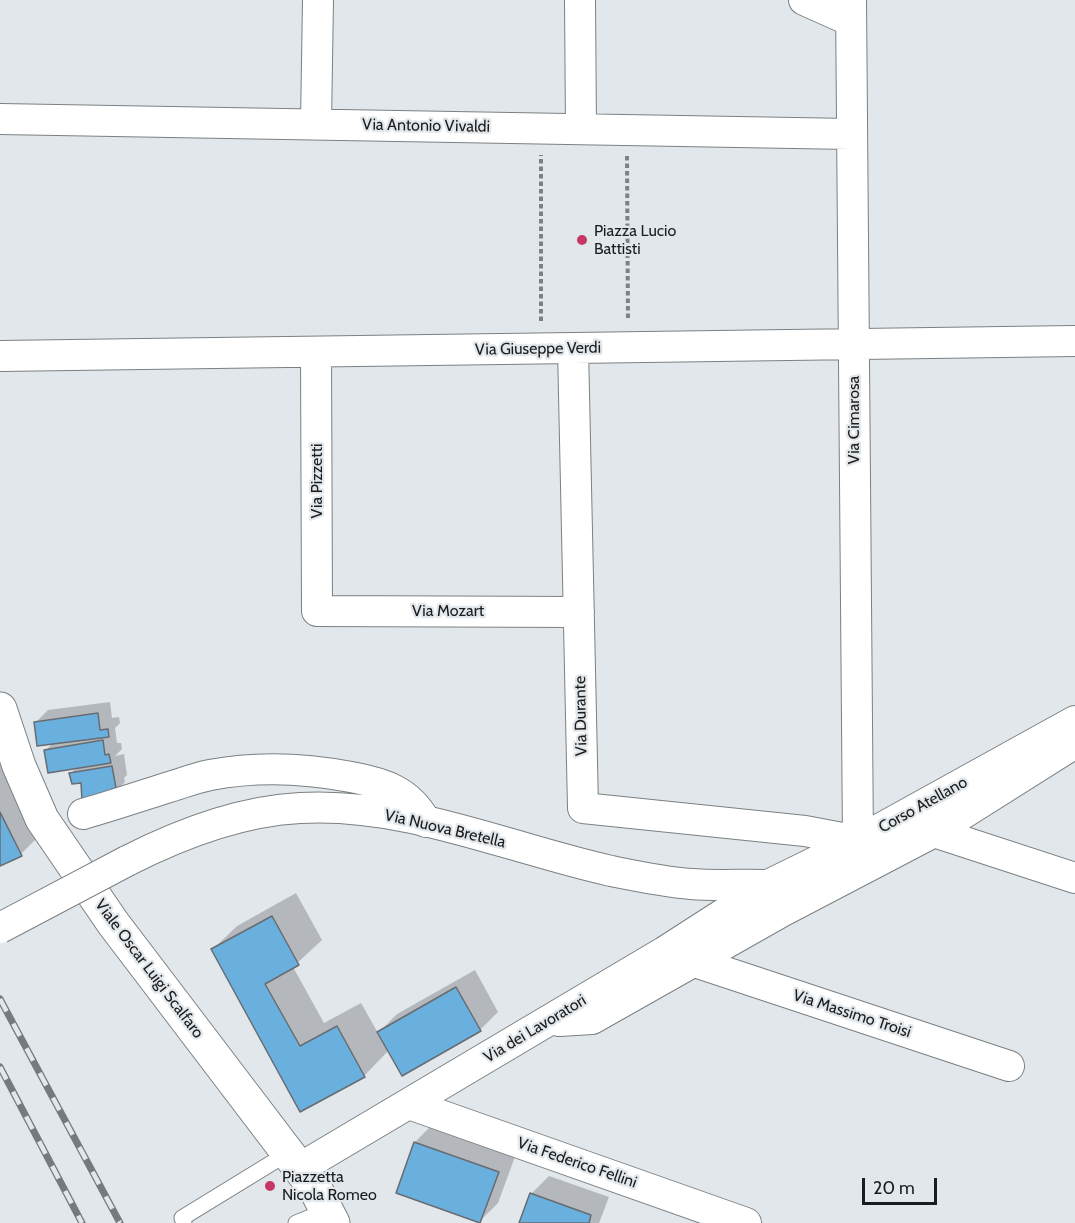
<!DOCTYPE html>
<style>
body{margin:0}
#map{position:relative;width:1075px;height:1223px;overflow:hidden;background:#e1e7eb;font-family:Cabin,sans-serif}
canvas{display:block}
.scale{position:absolute;left:862px;top:1178px;width:75px;height:27px;box-sizing:border-box;border:3px solid #1a1c1e;border-top:0;padding-left:8px;font-size:18px;line-height:21px;white-space:nowrap;color:#1a1c1e;-webkit-text-stroke:4px #e1e7eb;paint-order:stroke}
</style>
<div id="map">
<canvas width="1075" height="1223"></canvas>
<div class="scale">20 m</div>
</div>
<script>
const context = document.querySelector('canvas').getContext('2d');
context.lineJoin = 'round';
function fillPath(path, color) {
  context.fillStyle = color;
  context.fill(path, 'evenodd');
}
function stroke(path, color, width, dash) {
  context.strokeStyle = color;
  context.lineWidth = width;
  context.lineCap = dash ? 'butt' : 'round';
  context.setLineDash(dash || []);
  context.stroke(path);
}
function write(font, color, halo, rows, align = 'center') {
  context.font = font + ' Cabin,sans-serif';
  context.lineWidth = 4.5;
  context.setLineDash([]);
  context.textBaseline = 'middle';
  context.strokeStyle = halo;
  context.fillStyle = color;
  for (const [text, x, y, turn = 0] of rows) {
    context.save();
    context.translate(x, y);
    context.rotate((+turn || 0) * Math.PI / 180);
    context.textAlign = isNaN(turn) ? turn : align;
    if (halo) context.strokeText(text, 0, 0);
    context.fillText(text, 0, 0);
    context.restore();
  }
}
fillPath(new Path2D(`
 M110,702L112,718L119,717L120,723L115,728L117,743H121L122,749L115,756L124,754L127,775L124,778L125,782L113,794L82,781L71,773L78,766L46,750L54,742L36,722L48,710Z
 M0,758L39,836L21,854L0,865Z
 M296,893L322,940L293,967L324,1023L361,1003L378,1033L397,1014L475,970L498,1012L480,1030L389,1050L364,1076L300,1110L213,949L237,926Z
 M433,1124L516,1154L498,1203L480,1221L415,1142Z
 M549,1176L609,1197L599,1223H521L531,1194Z`), '#0003');
const building = new Path2D(`
 M98,713L100,730L108,729L109,737L37,746L34,722Z
 M103,740L105,755L109,754L111,763L48,773L44,750Z
 M112,766L116,788L112,789L113,796L82,801L81,783L72,784L69,773Z
 M0,812L22,856L0,866Z
 M272,916L299,965L265,984L300,1046L337,1026L365,1077L300,1112L211,949Z
 M456,987L481,1031L402,1076L377,1032Z
 M414,1142L499,1172L480,1223L396,1193Z
 M530,1193L591,1215L589,1223H519Z`);
fillPath(building, '#69b0df');
stroke(building, '#686c70', 1.5);
const lane = new Path2D(`
 M184,1223L182,1218L288,1153
 M296,1223L328,1210`);
const street = new Path2D(`
 M580,0L581,129
 M804,0L851,21
 M0,119L851,134
 M316,124L318,0
 M573,348L583,808L805,831L858,841L851,0
 M316,352L317,611L579,612
 M0,356L1075,341
 M83,814C111,806 138,797 166,788C180,784 195,778 210,775C257,766 304,768 351,777C384,783 409,791 426,822
 M934,832L1075,878
 M127,861C180,834 241,811 300,808C406,802 508,848 611,871C636,876 665,882 691,884C717,886 743,884 768,885
 M695,962L1009,1066
 M559,1021L592,1019L783,911L934,832L1075,743
 M409,1104L746,1223
 M300,1168L664,952L768,885L858,841L1075,721`);
const secondary = new Path2D(`
 M0,709L19,766L42,819L113,923L316,1190L333,1223`);
stroke(lane, '#7b8083', 17);
stroke(street, '#7b8083', 32);
stroke(secondary, '#7b8083', 35);
stroke(new Path2D(`
 M627,156L628,320
 M541,321V155`), '#7d8184', 4, [4.5, 3]);
stroke(lane, '#fff', 15);
stroke(street, '#fff', 30);
stroke(secondary, '#fff', 33);
const rail = new Path2D(`
 M0,999L120,1223
 M0,1067L82,1223`);
stroke(rail, '#767a7d', 7);
stroke(rail, '#e1e7eb', 4.5, [14]);
const streetBridge = new Path2D(`
 M0,928L127,861`);
stroke(streetBridge, '#7b8083', 32, []);
stroke(streetBridge, '#fff', 30);
for (const [x, y, r, color] of [
 [582,240,6,"#c53866"],
 [270,1186,6,"#c53866"]
]) {
  const dot = new Path2D();
  dot.arc(x, y, r, 0, 2 * Math.PI);
  context.fillStyle = color;
  context.fill(dot);
  stroke(dot, '#e1e7eb', 2);
}
write('16px', '#1a1c1e', '#e1e7eb', [
 ["Via Antonio Vivaldi",426,126,1],
 ["Via Giuseppe Verdi",538,349,-1],
 ["Via Cimarosa",854,420,-90],
 ["Via Pizzetti",317,481,-90],
 ["Via Mozart",448,611],
 ["Via Durante",581,716,-91],
 ["Corso Atellano",923,805,-29],
 ["Via Nuova Bretella",445,829,13],
 ["Viale Oscar Luigi Scalfaro",149,969,53],
 ["Via Massimo Troisi",852,1014,18],
 ["Via dei Lavoratori",535,1029,-31],
 ["Via Federico Fellini",577,1163,19]
]);
write('16px', '#1a1c1e', '#e1e7eb', [
 ["Piazza Lucio",594,231],
 ["Battisti",594,249],
 ["Piazzetta",282,1177],
 ["Nicola Romeo",282,1195]
], 'left');
</script>
